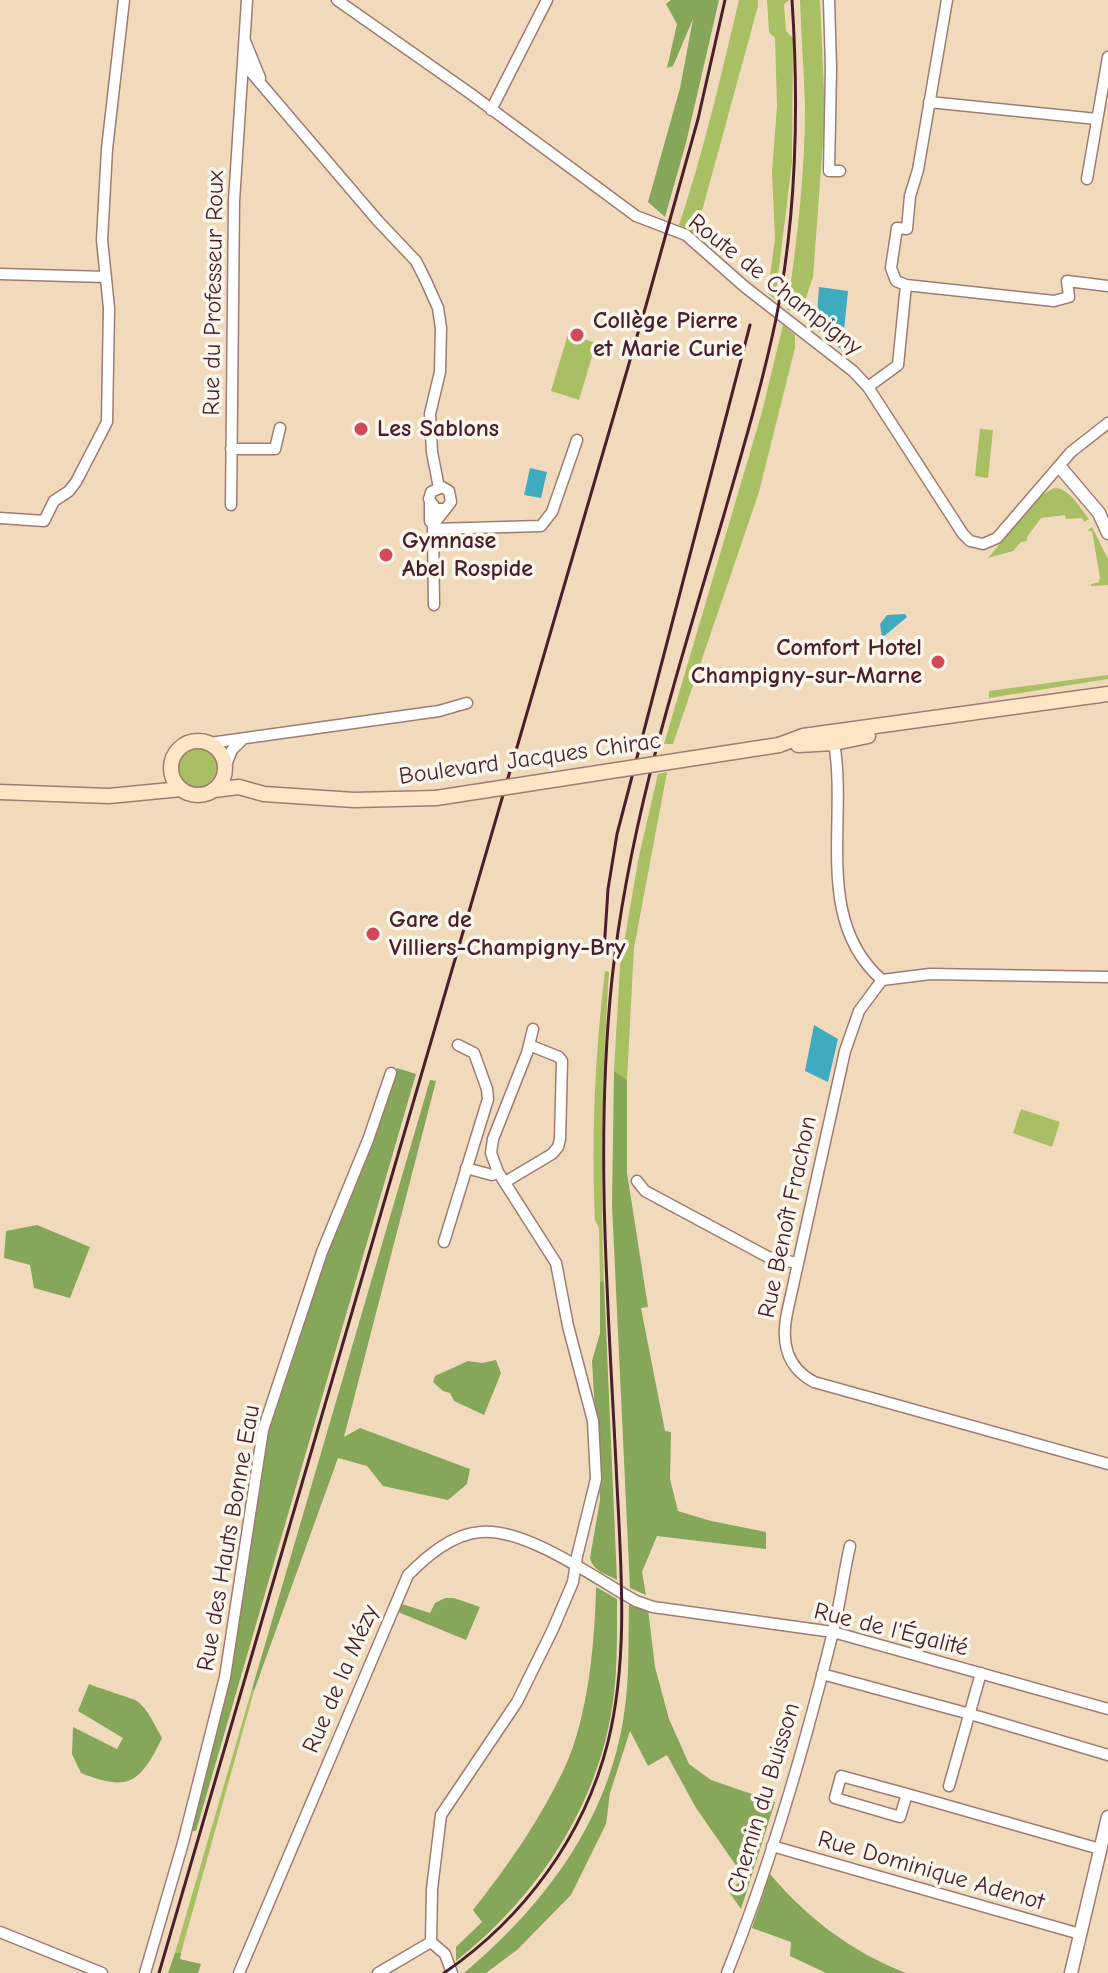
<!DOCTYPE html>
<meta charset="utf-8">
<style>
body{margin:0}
canvas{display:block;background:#f1dabb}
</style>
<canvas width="1108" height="1973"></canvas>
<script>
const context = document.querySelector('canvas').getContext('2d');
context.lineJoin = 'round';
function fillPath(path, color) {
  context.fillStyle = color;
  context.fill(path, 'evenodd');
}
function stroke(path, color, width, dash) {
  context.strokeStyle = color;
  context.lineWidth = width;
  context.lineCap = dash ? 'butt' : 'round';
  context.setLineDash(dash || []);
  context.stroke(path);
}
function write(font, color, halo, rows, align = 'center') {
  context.font = font + ' "Comic Neue",sans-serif';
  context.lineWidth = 7;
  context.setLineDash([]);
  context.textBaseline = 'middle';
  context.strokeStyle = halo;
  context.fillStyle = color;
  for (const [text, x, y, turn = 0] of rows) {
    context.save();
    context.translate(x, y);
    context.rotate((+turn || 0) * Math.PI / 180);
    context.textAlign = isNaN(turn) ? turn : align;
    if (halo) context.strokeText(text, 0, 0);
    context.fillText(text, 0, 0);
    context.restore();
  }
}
fillPath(new Path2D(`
 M739,0H758V6L696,233L679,225C704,151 721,76 739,0Z
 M767,0H789L784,4L786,31L793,38L792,162L775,300L768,293L775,238L772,172L777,106L775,38L769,32Z
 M800,0H820L825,115L813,277L801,313L787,310C797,242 805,174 805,106C804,70 801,35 800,0Z
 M783,325L795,335V348L759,492L673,744H664L762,412Z
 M568,334L596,343L579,400L551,391Z
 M980,429L993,430L988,478L975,476Z
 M1054,488C1070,488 1079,507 1089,519L1084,522L1082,518L1066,519L1065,515L1041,518L1027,537V541L1021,542L1013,551L988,558L1040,496Z
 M1092,527L1108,559V585L1091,586V584L1099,582L1100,577L1092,531H1087Z
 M1108,675V679L989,698V691Z
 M177 767a20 20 0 1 1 40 0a20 20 0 1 1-40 0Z
 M667,772L634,948L627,1080L614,1071L620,966L639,856L658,774Z
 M605,971L609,972C602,1075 600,1179 604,1282H600L599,1228L595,1220C591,1137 595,1054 605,971Z
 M1021,1109L1060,1122L1052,1147L1013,1133Z
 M252,1689L254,1691L181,1953H175Z`), '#a9bf63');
fillPath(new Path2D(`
 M671,0H719L686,143L665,217L648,202L680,88L693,19L673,66L667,68L677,24L666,4Z
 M397,1068L416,1074L196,1831H188L234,1653L262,1433L325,1246Z
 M614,1071L627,1080V1173L648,1307L641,1308L665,1431L671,1432L670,1479L678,1511L711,1521L766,1532V1549L657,1536L642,1572L646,1595L630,1588L612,1205Z
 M430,1080L436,1081L344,1437L360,1428L470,1469L467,1484L448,1500L383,1486L367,1466L338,1458L254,1691L252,1689Z
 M37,1225L90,1247L70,1298L34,1288L30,1265L4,1258L6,1231Z
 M600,1282H604L617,1580C606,1574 593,1571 590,1558L600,1500L592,1361L600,1333Z
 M496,1360L501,1373L484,1415L454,1401L450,1393L443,1391L433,1382L435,1376L468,1361L482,1363Z
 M596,1587L617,1599C617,1639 618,1680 610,1720C591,1817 532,1901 456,1961V1947L482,1922L473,1910C508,1866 541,1818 565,1767C588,1717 595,1642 596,1587Z
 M445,1598H454L480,1607L466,1640L398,1612L402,1604L430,1613L435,1603Z
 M629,1603L648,1609L655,1667L669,1719L689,1764L711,1780L775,1802L741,1909L729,1892L744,1877L696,1808L667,1755L648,1766L630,1731L610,1793L606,1824L571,1895L517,1950L486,1973H464C544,1906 609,1820 624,1714C630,1677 628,1640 629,1603Z
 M89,1684C98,1688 132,1698 137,1701C148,1709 155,1726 162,1738C140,1783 129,1792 81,1773L72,1754L73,1727L117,1749L123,1738L78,1711Z
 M770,1874C806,1917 853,1953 906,1973H826L790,1956L791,1942L752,1928Z
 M175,1953H181L180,1959L201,1964L198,1973H168Z`), '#86a659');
fillPath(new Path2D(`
 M819,287L848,291L842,350L816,329Z
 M530,468L547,472L541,498L524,495Z
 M905,614L907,617L882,638L880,624L887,615Z
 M814,1025L838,1039L828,1082L805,1071Z`), '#3fabbe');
const minor = new Path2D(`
 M337,0L471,94L636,216L686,235L745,287L853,371L868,387L963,534L970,541L983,544L997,538L1071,452L1108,423
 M829,0L831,68L829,171H840
 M245,41L260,78
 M244,59L250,71L378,221L416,261L426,281L438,308L441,328L440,372L430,414L432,452L439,488
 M929,102L1097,119
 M491,110L547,0
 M1087,179L1108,57
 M0,274L106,277
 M906,285L1054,301L1069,297L1067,281L1108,286
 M868,387L898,365L906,285L896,281L891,268L897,228L907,229L910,196L918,170L947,0
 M231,449H275L280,428
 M430,503V521L433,525L434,605
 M231,505L234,201L247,0
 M0,518L44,521L54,501L69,491L76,482L107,422L109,308L102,240L107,149L124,0
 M433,525L451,502L449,491L442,487L431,492L429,499L436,509H443
 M433,529L541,526L552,512L577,440
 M210,743L439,711L467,703
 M834,743C848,821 813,920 882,980
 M226,765L232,750L243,739
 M882,980L859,1011L845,1051L787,1313C781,1342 786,1367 814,1382L1108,1464
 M882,980L930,974L1108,977
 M466,1168L492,1175L498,1172
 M637,1181L645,1191L768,1257L797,1263
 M505,1182L552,1154L558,1147L560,1139L562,1061L559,1057L529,1045
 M444,1242L488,1099L487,1089L474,1053L458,1045
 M822,1674L970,1714L1108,1755
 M841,1776L907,1794L900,1817L835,1798Z
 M949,1786L981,1673
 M907,1794L1100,1849
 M772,1846L1080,1934
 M0,1932L102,1973
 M431,1942L432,1889L441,1815L517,1702L553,1629L573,1582L577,1556L596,1479L593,1421L568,1326L556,1263L498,1172L491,1153L493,1139L527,1053L533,1029
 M431,1942L445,1954L452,1973
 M145,1973L183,1843L225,1677L263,1430L322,1252L368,1140L391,1073
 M239,1973L408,1575C427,1556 452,1534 481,1532C527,1528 596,1579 636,1601L653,1607L833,1632L1108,1709
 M378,1973L431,1942
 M727,1973C771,1864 804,1749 832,1636C840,1606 843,1576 850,1546`);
const tertiary = new Path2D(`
 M1060,467L1099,513L1108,533
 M1071,1973L1108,1817`);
const secondary = new Path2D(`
 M171 768a27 27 0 1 1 54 0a27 27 0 1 1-54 0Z
 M779,745L803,736L1108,694
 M798,745L834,743L868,736
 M214,790L239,787L264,794L354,800L436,798
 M0,792L109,796L181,789`);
stroke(minor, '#9e7c73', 13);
stroke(tertiary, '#9e7c73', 15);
stroke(secondary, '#9e7c73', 17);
stroke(minor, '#fff', 10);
stroke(tertiary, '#fff', 12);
stroke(secondary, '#fde5c5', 14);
stroke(new Path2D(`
 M604,951L608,889L617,834L750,325
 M159,1973L647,302L698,119L725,0
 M444,1973C524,1918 584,1837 608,1742C630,1653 620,1555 616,1464C608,1303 595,1141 612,979C629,821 678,670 723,518C742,452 762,386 776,319C797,214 799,106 792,0`), '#4a1f2b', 3);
const secondaryBridge = new Path2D(`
 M436,798L779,745`);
stroke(secondaryBridge, '#9e7c73', 17, []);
stroke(secondaryBridge, '#fde5c5', 14);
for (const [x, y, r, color] of [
 [577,335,8,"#d1495b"],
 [361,429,8,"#d1495b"],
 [386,555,8,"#d1495b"],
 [938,662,8,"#d1495b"],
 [373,934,8,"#d1495b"]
]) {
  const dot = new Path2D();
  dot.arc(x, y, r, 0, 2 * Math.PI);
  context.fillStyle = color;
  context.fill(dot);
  stroke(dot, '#fbf7ec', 3);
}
write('24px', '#4a1f2b', '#fbf7ec', [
 ["Route de Champigny",775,285,38],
 ["Rue du Professeur Roux",214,293,-89],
 ["Boulevard Jacques Chirac",530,759,-8],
 ["Rue Benoît Frachon",788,1217,-78],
 ["Rue des Hauts Bonne Eau",229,1538,-80],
 ["Rue de l'Égalité",891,1630,14],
 ["Rue de la Mézy",341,1679,-67],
 ["Chemin du Buisson",764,1798,-73],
 ["Rue Dominique Adenot",931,1871,16]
]);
write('bold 24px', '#4a1f2b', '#fbf7ec', [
 ["Collège Pierre",593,321],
 ["et Marie Curie",593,349],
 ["Les Sablons",377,429],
 ["Gymnase",402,541],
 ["Abel Rospide",402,569],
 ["Comfort Hotel",922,648,"right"],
 ["Champigny-sur-Marne",922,676,"right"],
 ["Gare de",389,920],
 ["Villiers-Champigny-Bry",389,948]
], 'left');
</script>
